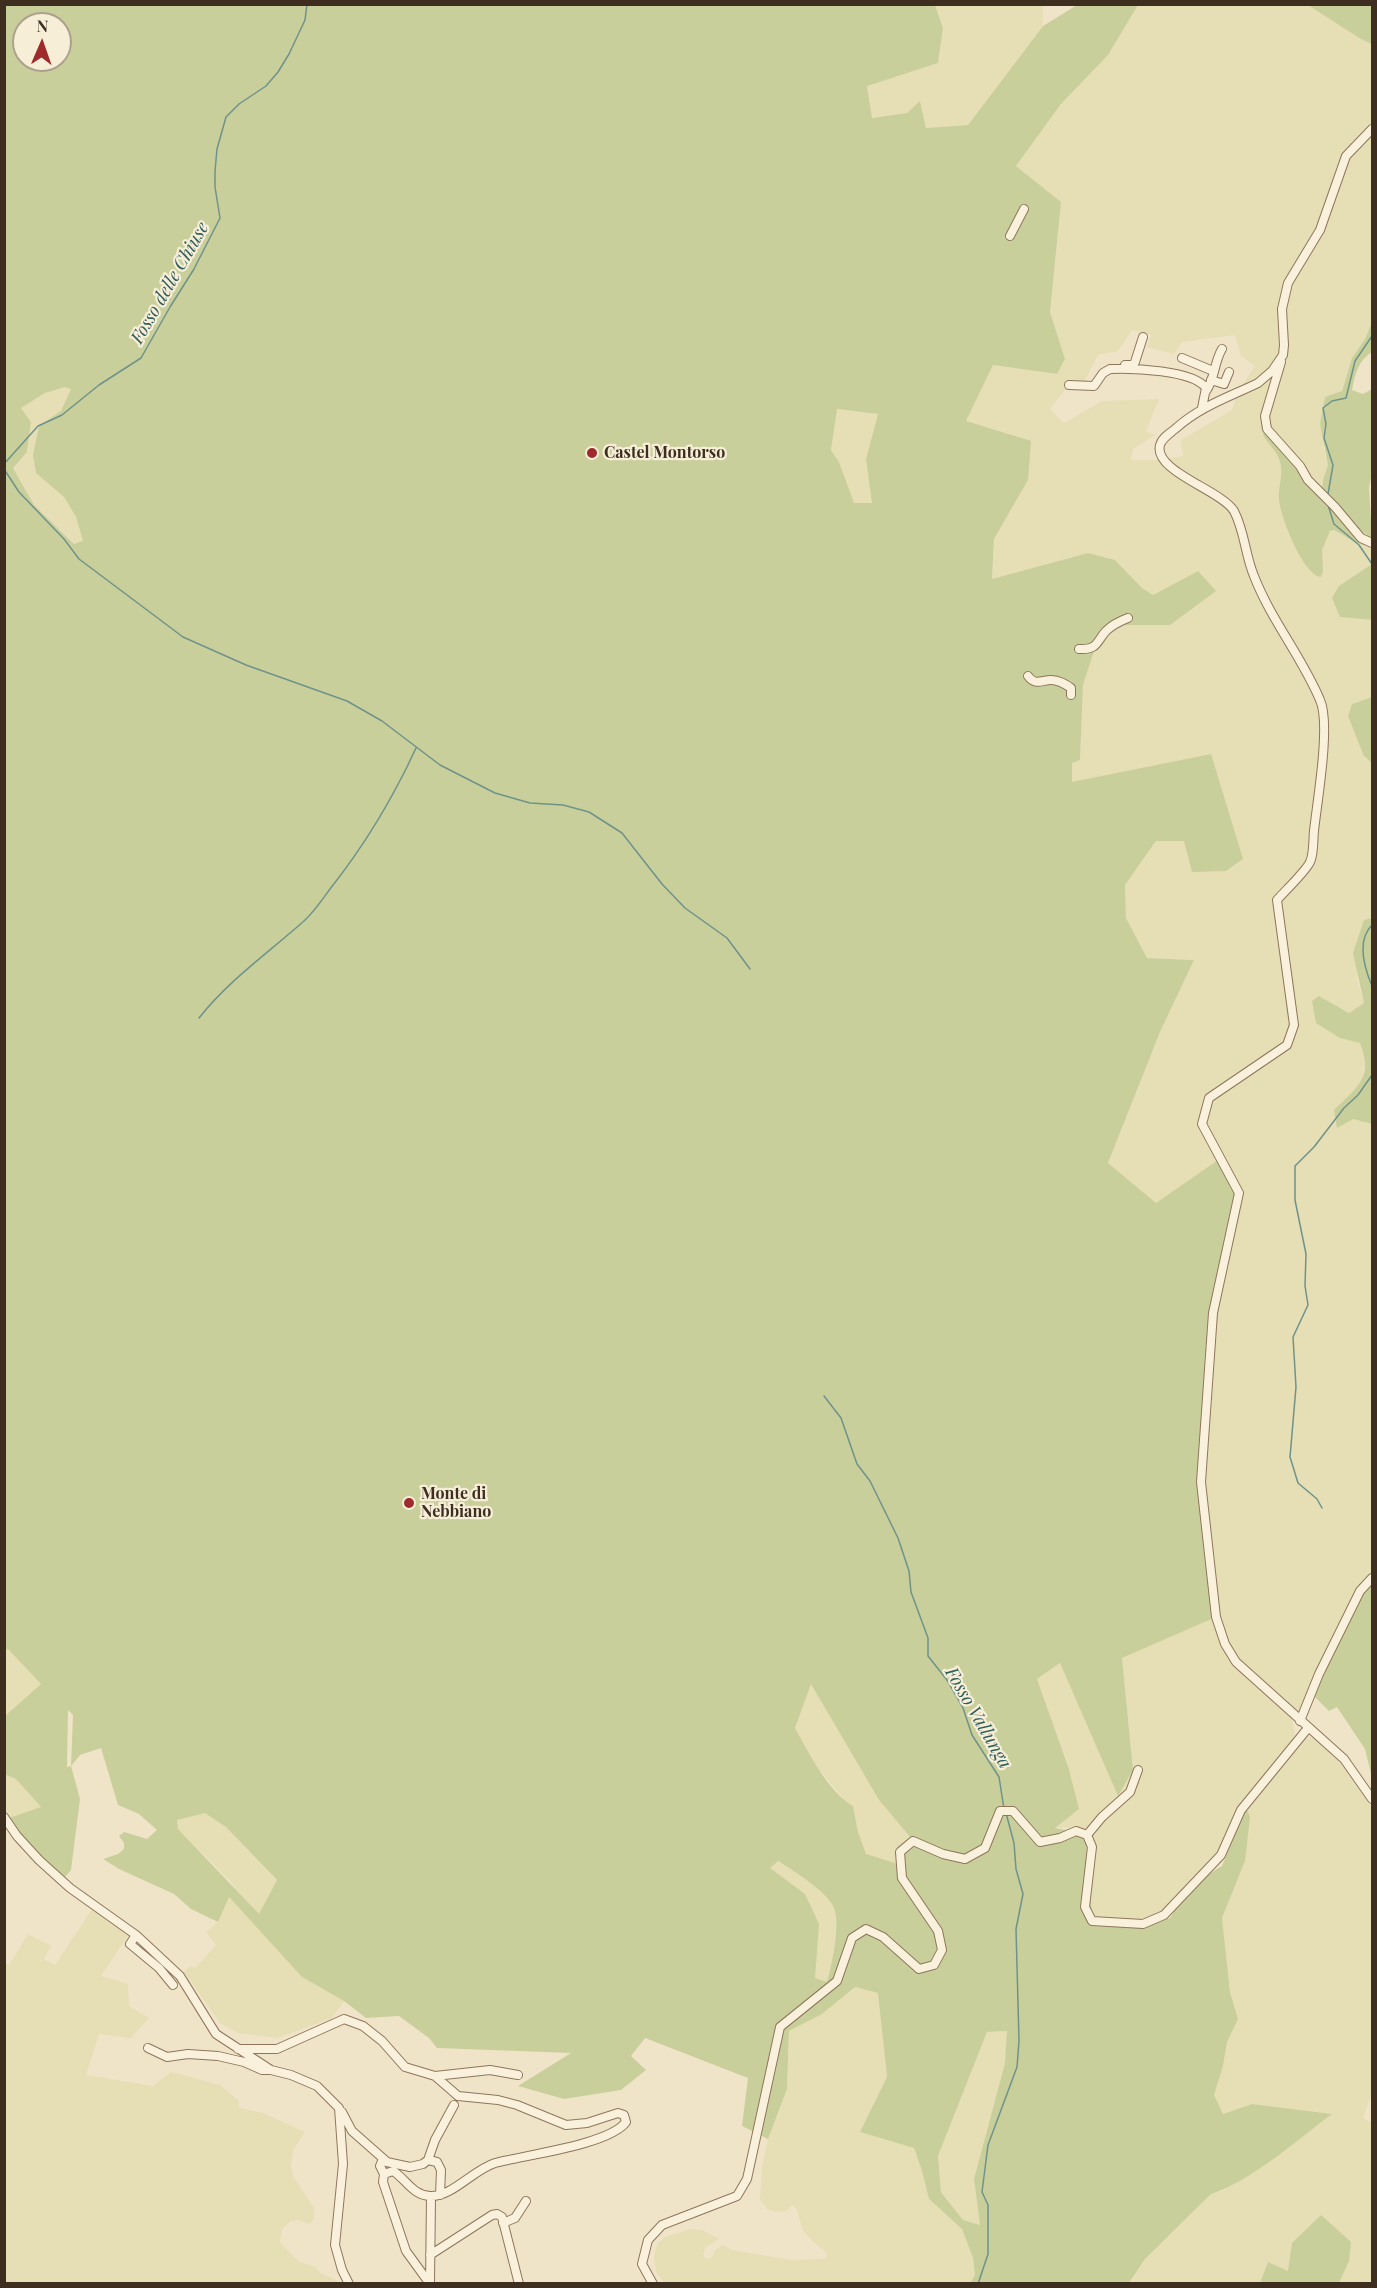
<!DOCTYPE html>
<style>
body{margin:0}
#map{position:relative;width:1377px;height:2288px;overflow:hidden;background:#f0e4c8;font-family:"Playfair Display",serif}
canvas{display:block}
.frame{position:absolute;inset:0;border:6px solid #3d2e20;pointer-events:none}
.north{position:absolute;left:12px;top:12px;width:60px;height:60px;box-sizing:border-box;background:#f7eed8;border:2px solid #ada18e;border-radius:50%;rotate:2deg;font-size:16px;font-weight:700;line-height:24px;text-align:center;color:#3d2e20}
.north::after{content:'';display:block;margin:auto;width:21px;height:27px;background:#9e2a2b;clip-path:polygon(50% 0,100% 100%,50% 72%,0 100%)}
</style>
<div id="map">
<canvas width="1377" height="2288"></canvas>
<div class="frame"></div>
<div class="north">N</div>
</div>
<script>
const context = document.querySelector('canvas').getContext('2d');
context.lineJoin = 'round';
function fillPath(path, color) {
  context.fillStyle = color;
  context.fill(path, 'evenodd');
}
function stroke(path, color, width, dash) {
  context.strokeStyle = color;
  context.lineWidth = width;
  context.lineCap = dash ? 'butt' : 'round';
  context.setLineDash(dash || []);
  context.stroke(path);
}
function write(font, color, halo, rows, align = 'center') {
  context.font = font + ' "Playfair Display",serif';
  context.lineWidth = 4.5;
  context.setLineDash([]);
  context.textBaseline = 'middle';
  context.strokeStyle = halo;
  context.fillStyle = color;
  for (const [text, x, y, turn = 0] of rows) {
    context.save();
    context.translate(x, y);
    context.rotate((+turn || 0) * Math.PI / 180);
    context.textAlign = isNaN(turn) ? turn : align;
    if (halo) context.strokeText(text, 0, 0);
    context.fillText(text, 0, 0);
    context.restore();
  }
}
fillPath(new Path2D(`
 M935,5H1043V26L968,125L926,128L920,101L907,113L872,118L867,85L938,63L943,28Z
 M1138,5H1372V322L1365,339L1352,358L1323,447L1328,465L1323,480L1322,489L1331,495L1364,533L1372,538V564L1368,568L1340,617L1372,620V697L1352,704L1364,756L1372,763V918L1364,920L1357,979L1364,1003L1349,1013L1319,996L1340,1038L1361,1043L1366,1058L1361,1084L1334,1110L1353,1119L1372,1124V1573L1357,1589L1305,1700L1302,1702L1299,1711L1292,1720L1295,1736L1289,1750L1242,1801L1231,1828L1219,1849L1162,1911L1152,1918L1122,1921L1098,1918L1091,1911L1089,1889L1094,1842L1086,1830L1078,1827L1054,1828L1068,1764L1037,1679L1060,1663L1118,1795L1133,1770L1122,1658L1215,1617H1220L1203,1508L1221,1158L1156,1204L1108,1163L1160,1032L1194,960L1147,958L1126,918L1125,885L1156,841L1184,840L1211,754L1072,783V762L1080,760L1083,685L1098,639L1125,625H1170L1198,571L1153,595L1142,588L1115,560L1088,553L992,579L994,539L1028,480L966,421L993,365L1057,374L1065,359L1050,312L1061,202L1016,166L1061,104L1108,55ZM1132,330L1151,335L1147,347L1174,354L1182,342L1235,335L1241,356L1255,366L1237,393L1232,410L1181,440L1183,456L1158,460H1131L1133,449L1155,435L1146,431L1159,399L1102,401L1064,423L1050,409L1069,385L1082,386L1098,355L1118,351Z
 M65,387L71,389L62,411L39,426L36,473L64,497L76,517L83,542L75,544L34,505L13,468L27,452L31,422L21,408L45,393Z
 M836,409L878,414L866,459L873,503H853L839,462L831,450Z
 M8,1649L41,1684L5,1716V1651Z
 M811,1683L879,1800L910,1837L898,1864L866,1855L858,1832L853,1806L845,1801L819,1769L795,1728Z
 M1309,1737L1316,1739L1342,1765L1372,1808V2093L1363,2118L1372,2123V2274L1370,2283H1339L1348,2261L1288,2271L1268,2262L1260,2283L1129,2284L1145,2259L1211,2194L1224,2190L1267,2162L1332,2114L1252,2104L1223,2114L1214,2095L1223,2066L1227,2042L1238,2019L1230,1992L1222,1918L1245,1861L1246,1808L1294,1754L1303,1740Z
 M4,1774L16,1779L42,1808L9,1818L5,1810Z
 M205,1812L226,1827L277,1881L259,1915L247,1904L231,1882L178,1829L177,1820Z
 M777,1861L814,1885L834,1906L836,1929L834,1961L827,1982L815,1979L769,1868Z
 M229,1897L302,1977L344,2001L332,2018L278,2038L238,2033L220,2023L184,1972L190,1966L195,1968L216,1945L206,1932L218,1922Z
 M92,1909L129,1934L101,1976L128,1984L129,2006L149,2018L131,2038L99,2034L86,2075L153,2086L171,2072L220,2085L239,2101V2108L263,2113L305,2132L293,2150L291,2167L294,2178L314,2208V2219L310,2224L298,2220L290,2221L282,2230L280,2242L299,2262L314,2266L321,2273L341,2283H5L4,1962L9,1965L28,1934L51,1946L44,1959L55,1965Z
 M855,1987L879,1993L887,2077L860,2132L914,2148L922,2171L929,2199L962,2229L973,2258L975,2275L970,2283H664L656,2272L654,2257L657,2244L665,2237L691,2229L702,2230L719,2239L705,2248L703,2254L706,2259L712,2258L715,2250L723,2245L732,2250L791,2260L824,2259L827,2256L825,2251L812,2241L802,2229L797,2209L792,2205L787,2211L776,2212L767,2209L760,2200L762,2167L768,2139L787,2089L789,2031L822,2014Z
 M1008,2031L1005,2063L974,2179L980,2225L963,2220L941,2191L938,2156L987,2032Z`), '#e6deb5');
fillPath(new Path2D(`
 M4,5H935L943,28L938,63L867,86L872,118L907,113L920,101L926,128L968,125L1043,26L1077,5H1138L1108,55L1061,104L1016,166L1061,202L1050,312L1065,359L1057,374L993,365L966,421L1031,441L1028,480L994,539L992,579L1088,553L1115,560L1142,588L1153,595L1198,571L1216,591L1170,625H1125L1098,639L1083,685L1080,760L1072,763V782L1211,754L1243,859L1226,871L1192,872L1184,841H1156L1125,885L1126,918L1147,958L1194,960L1160,1032L1108,1163L1156,1203L1221,1158L1241,1191L1208,1367L1202,1475L1216,1617L1122,1658L1133,1770L1118,1796L1060,1663L1037,1679L1068,1766L1079,1809L1055,1828L1076,1832L1086,1842L1093,1926L1142,1928L1170,1918L1181,1901L1207,1875L1222,1866L1246,1808L1250,1817L1245,1861L1222,1918L1230,1992L1238,2019L1227,2042L1223,2066L1214,2095L1223,2114L1252,2104L1332,2114C1297,2140 1251,2181 1211,2194L1145,2259L1129,2283H970L975,2275L973,2258L962,2229L929,2199L922,2171L914,2148L860,2132L887,2077L878,1993L855,1987L822,2014L789,2031L787,2089L768,2139L742,2126L748,2078L645,2038L631,2056L646,2070L621,2090L564,2099L518,2086L571,2053L437,2048L429,2038L399,2016L366,2018L344,2001L302,1977L229,1897L218,1922L191,1909L174,1894L119,1869L103,1859L118,1854L124,1849V1843L119,1836L124,1832L147,1839L157,1830L139,1814L118,1805L101,1748L80,1755L71,1766L80,1799L71,1870L65,1877C45,1860 22,1842 9,1818L41,1807L16,1779L4,1774L5,1716L41,1684L8,1649L4,1651ZM24,24H60V60H24ZM65,387L71,389L61,411L39,426L33,455L36,473L64,497L76,517L83,541L74,544L34,505L13,468L27,452L31,422L21,408L45,393ZM837,409L878,414L866,459L872,503H854L839,462L831,450ZM811,1684L879,1800L910,1837L897,1847L898,1864L866,1854L858,1832L853,1806C828,1792 809,1752 795,1728ZM68,1710L73,1715L71,1766L67,1767ZM205,1813L226,1827L277,1880L259,1914L178,1829L177,1820ZM778,1861C797,1874 818,1885 832,1904C842,1920 832,1965 827,1982L815,1978L819,1924L805,1894L770,1868ZM1007,2031L1005,2063L974,2179L980,2225L963,2220L941,2192L938,2156L987,2032Z
 M1308,5H1372V44L1361,39Z
 M1372,322V352C1358,361 1355,374 1352,390L1363,394L1372,389V473L1369,487L1372,538C1351,527 1341,503 1322,489L1323,480L1328,465L1320,424L1325,397L1342,391L1352,358L1365,339Z
 M1265,429L1372,546C1356,546 1349,537 1334,530L1330,531L1322,550L1323,571L1321,577C1303,575 1280,516 1279,499C1278,486 1284,474 1280,462C1278,452 1268,444 1263,435Z
 M1372,564V620L1340,617L1332,598L1339,586Z
 M1372,697V763L1364,756L1348,716L1352,704Z
 M1372,918V1124L1353,1119L1337,1128L1334,1110C1357,1087 1374,1078 1360,1043L1340,1038L1316,1023L1312,1001L1319,996L1349,1013L1364,1003L1353,953L1364,920Z
 M1372,1583V1778L1365,1749L1337,1707L1329,1711L1314,1696L1357,1602Z
 M1321,2215L1351,2242L1349,2261L1339,2283H1260L1268,2262L1288,2271L1292,2243Z`), '#c9cf9b');
stroke(new Path2D(`
 M4,464L38,426L62,415L99,385L141,358L170,307L194,269L220,218L215,187V171L217,149L226,117L239,104L266,86L278,72L289,54L305,20L307,4
 M4,469L19,492L64,539L79,559L183,637L246,665L347,701L382,721L440,765L495,793L530,803L563,805L589,812L622,833L662,884L685,908L727,938L750,969
 M1328,494L1333,465L1324,438L1326,424L1323,408L1332,401L1346,398L1355,361L1372,336
 M1328,505L1334,524L1359,545L1372,564
 M1372,885V913
 M1372,925C1356,941 1364,967 1372,986
 M199,1018C229,980 268,953 304,921C314,912 322,900 330,889C364,846 393,798 416,748
 M824,1396L841,1418L857,1464L870,1481L898,1538L909,1571L911,1592L928,1638V1656L947,1680L963,1708L972,1735L999,1777L1004,1809
 M1322,1508L1317,1499L1298,1483L1290,1457L1296,1387L1293,1337L1308,1305L1305,1286L1306,1254L1295,1200V1166L1314,1147L1344,1108L1358,1095L1372,1075
 M978,2284L988,2254V2205L982,2192L988,2145L1017,2067L1019,2041L1016,1929L1023,1894L1016,1869L1014,1843L1006,1813`), '#6f938a', 1.5);
const minor = new Path2D(`
 M1372,129L1346,156L1320,230L1288,283L1282,309L1284,345L1283,355L1272,371L1258,383C1227,398 1201,406 1175,429C1169,434 1162,438 1160,445C1153,471 1221,490 1234,511C1245,532 1245,555 1254,576C1271,620 1302,657 1320,700C1331,724 1317,802 1314,831C1313,840 1314,854 1310,862C1306,871 1285,891 1277,900L1294,1025L1287,1045L1209,1098L1202,1124L1239,1193L1213,1313L1201,1482L1216,1617L1225,1644L1236,1662L1344,1759L1372,1799
 M1010,236L1024,209
 M1182,358L1213,371
 M1281,362L1265,416L1267,429L1300,466L1308,480L1335,507L1361,538L1372,543
 M1125,365H1133L1135,362L1143,337
 M1211,380L1224,384L1229,372
 M1069,385L1094,386L1103,373L1110,369C1132,368 1193,370 1206,388L1202,408
 M1206,391C1215,379 1214,362 1222,349
 M1079,649C1098,650 1096,642 1106,631C1112,625 1120,621 1128,618
 M1028,676C1035,686 1042,680 1051,680C1059,680 1065,684 1071,688V695
 M1300,1721L1319,1674L1360,1591L1372,1578
 M4,1817L17,1836L39,1860L70,1888L136,1935L180,1976L216,2034L271,2070L291,2075L317,2086L339,2108L343,2164L335,2245L342,2270L349,2284
 M1087,1835L1102,1817L1130,1792L1138,1770
 M136,1935L130,1944L159,1968L173,1985
 M148,2048L167,2057L188,2054L218,2056L244,2062L262,2070H269
 M238,2049H277L344,2019L363,2026L382,2041L405,2067L435,2076L458,2096L498,2100L517,2105L566,2125L587,2123L618,2113L624,2115L626,2122C609,2145 524,2155 495,2163C473,2170 452,2197 430,2196C412,2195 406,2179 393,2171L384,2174L383,2182L406,2251L430,2284
 M435,2076L490,2070L518,2075
 M342,2112L352,2131L386,2161
 M428,2160L437,2162L441,2170L440,2195
 M384,2174L380,2166L382,2161L410,2167L423,2164L428,2160L435,2140L454,2105
 M503,2223L515,2218L526,2201
 M430,2255L492,2215L497,2214L502,2217L519,2284
 M430,2284L431,2196
 M653,2284L642,2264L648,2240L662,2225L737,2196L747,2179L780,2027L837,1981L852,1938L866,1929L883,1937L919,1969L934,1965L942,1950L938,1931L902,1878L900,1852L913,1841L943,1854L965,1859L985,1848L1000,1811H1013L1040,1842L1060,1838L1076,1831L1087,1835L1092,1847L1085,1907L1092,1921L1143,1924L1164,1915L1221,1855L1241,1810L1308,1728`);
stroke(minor, '#8d765c', 10);
stroke(minor, '#faf1dc', 8);
for (const [x, y, r, color] of [
 [592,453,6,"#9e2a2b"],
 [409,1503,6,"#9e2a2b"]
]) {
  const dot = new Path2D();
  dot.arc(x, y, r, 0, 2 * Math.PI);
  context.fillStyle = color;
  context.fill(dot);
  stroke(dot, '#f7eed8', 2);
}
write('bold 16px', '#3d2e20', '#f7eed8', [
 ["Castel Montorso",604,453],
 ["Monte di",421,1494],
 ["Nebbiano",421,1512]
], 'left');
write('italic 18px', '#2f5d5a', '#f7eed8', [
 ["Fosso delle Chiuse",170,283,-60],
 ["Fosso Vallunga",978,1718,60]
]);
</script>
